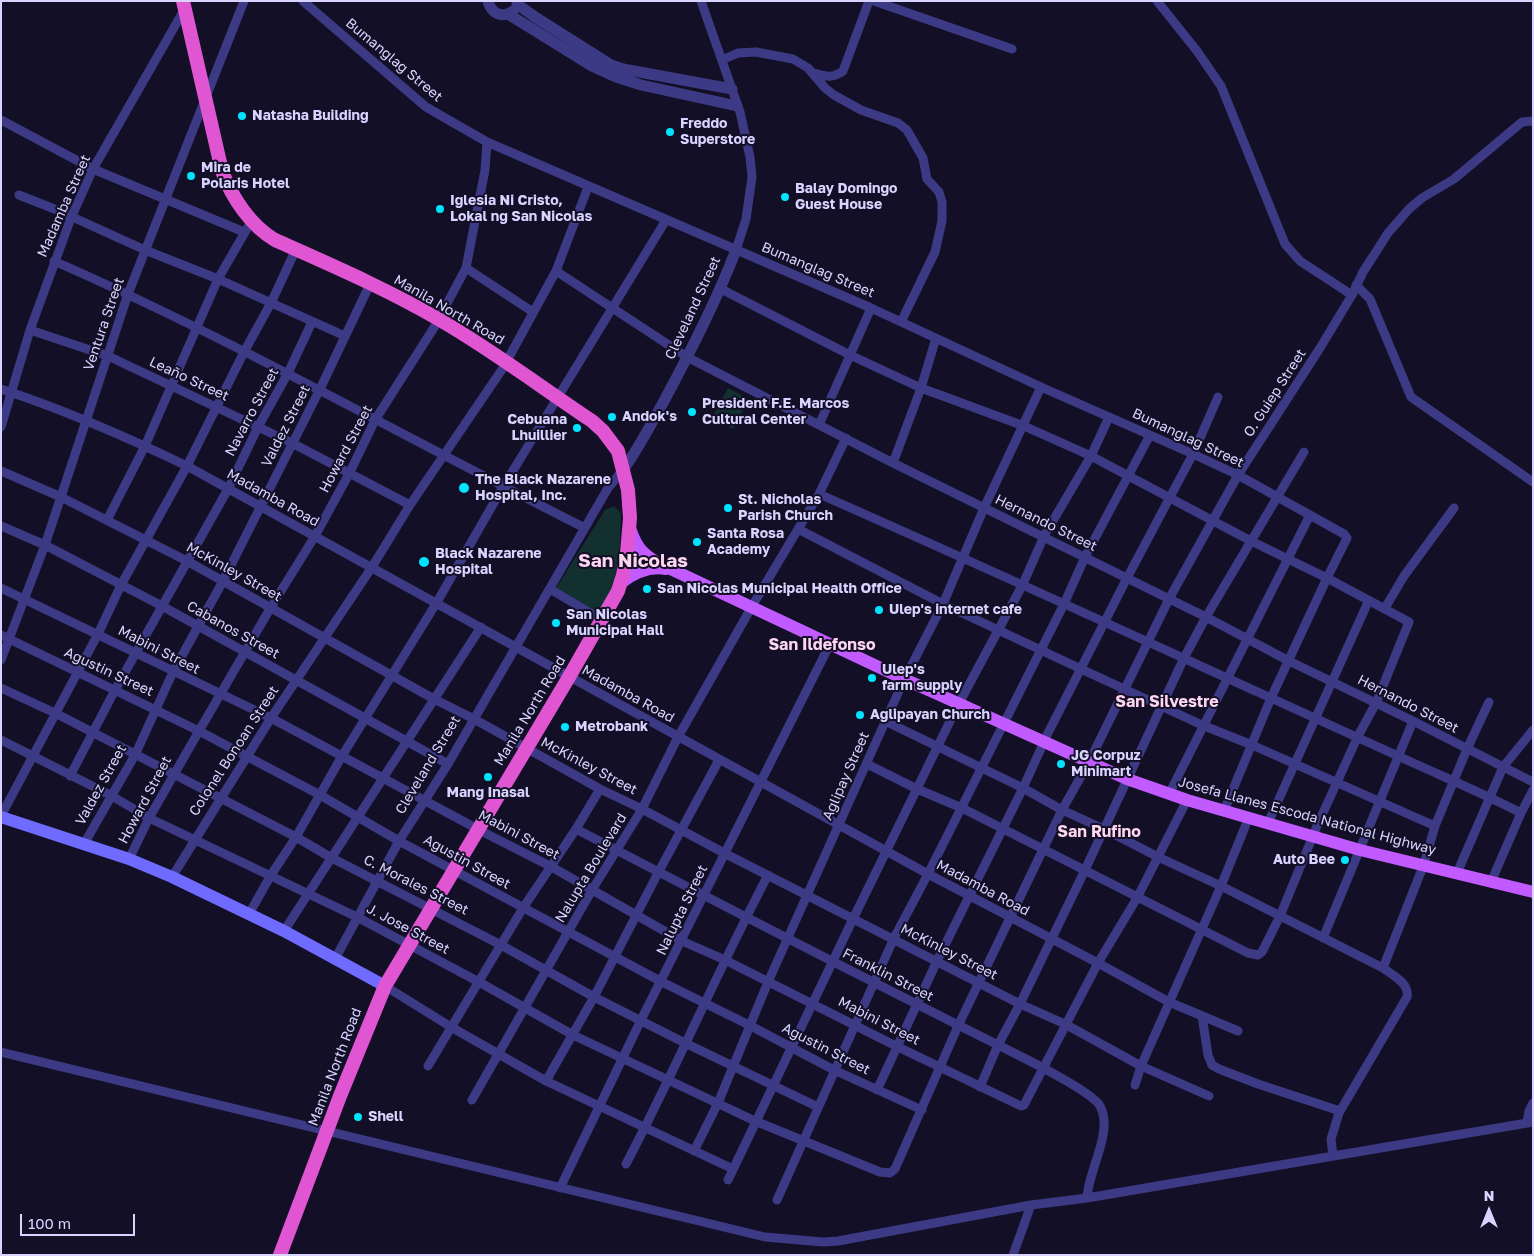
<!DOCTYPE html>
<meta charset="utf-8">
<style>
body{margin:0}
#map{position:relative;width:1534px;height:1256px;overflow:hidden;background:#130f26;font-family:"Golos Text",sans-serif}
canvas{display:block}
.frame{position:absolute;inset:0;border:2px solid #d9d4ff;pointer-events:none}
.north{position:absolute;left:1464px;top:1186px;width:50px;height:50px;-webkit-text-stroke:4px #130f26;paint-order:stroke;rotate:0deg;font-size:14px;font-weight:700;line-height:20px;text-align:center;color:#d9d4ff}
.north::after{content:'';display:block;margin:auto;width:18px;height:22px;background:#d9d4ff;clip-path:polygon(50% 0,100% 100%,50% 72%,0 100%)}
.scale{position:absolute;left:20px;top:1214px;width:115px;height:22px;box-sizing:border-box;border:2px solid #d9d4ff;border-top:0;padding-left:6px;font-size:15px;line-height:18px;white-space:nowrap;color:#d9d4ff;-webkit-text-stroke:4px #130f26;paint-order:stroke}
</style>
<div id="map">
<canvas width="1534" height="1256"></canvas>
<div class="frame"></div>
<div class="north">N</div>
<div class="scale">100 m</div>
</div>
<script>
const context = document.querySelector('canvas').getContext('2d');
context.lineJoin = 'round';
function fillPath(path, color) {
  context.fillStyle = color;
  context.fill(path, 'evenodd');
}
function stroke(path, color, width, dash) {
  context.strokeStyle = color;
  context.lineWidth = width;
  context.lineCap = dash ? 'butt' : 'round';
  context.setLineDash(dash || []);
  context.stroke(path);
}
function write(font, color, halo, rows, align = 'center') {
  context.font = font + ' "Golos Text",sans-serif';
  context.lineWidth = 4;
  context.setLineDash([]);
  context.textBaseline = 'middle';
  context.strokeStyle = halo;
  context.fillStyle = color;
  for (const [text, x, y, turn = 0] of rows) {
    context.save();
    context.translate(x, y);
    context.rotate((+turn || 0) * Math.PI / 180);
    context.textAlign = isNaN(turn) ? turn : align;
    if (halo) context.strokeText(text, 0, 0);
    context.fillText(text, 0, 0);
    context.restore();
  }
}
fillPath(new Path2D(`
 M728,388L749,399L733,429L712,418Z
 M614,506L621,513L620,544L614,586L599,614L556,588L605,510Z`), '#12302f');
stroke(new Path2D(`
 M303,1L426,107L487,142L871,308L1041,387L1193,454L1238,475L1344,534L1347,538L1327,578L1271,698L1224,811
 M701,1L740,112L750,157L752,177L746,219L736,250
 M874,1L1012,49
 M1157,1L1197,51L1221,86L1285,244L1300,261L1352,295
 M722,60L738,53L756,52L793,59L808,68L825,88L834,95L861,110L898,123L907,130L923,158L927,179L939,192L942,202V221L935,252L901,322
 M813,73C824,76 833,79 843,71L869,1
 M1,120L93,169L244,232
 M19,195L57,210L145,250L218,279L345,336
 M54,261C236,341 408,439 585,528
 M466,268L533,312
 M556,271L687,357L893,463L1206,617L1289,661L1413,721L1533,782
 M1356,285L1370,299L1411,397L1533,482
 M721,289L850,355L921,388L1024,426L1091,456L1251,541L1327,578L1409,622L1376,703L1358,736L1317,826L1280,916L1262,952L1258,955L1248,953L962,808L917,789L867,764
 M30,330L108,356L292,443L410,505
 M1,389C65,410 127,437 187,466L928,874L1098,963L1169,1002L1238,1031
 M819,425L871,308
 M1,427L30,330L71,218L93,169L184,10
 M893,463L921,388L936,338
 M1,471L61,497L187,561L434,699L474,719L600,789L642,809L726,854L1020,1004L1065,1024L1141,1066L1209,1096
 M819,494C967,559 1113,626 1260,693C1306,714 1352,735 1398,756C1439,775 1481,792 1521,813
 M107,520L145,446L218,279L252,220
 M1,526L45,545L162,606L448,764
 M798,529L943,604L1081,669L1202,725L1252,745L1435,826
 M1,588L271,718L485,833L550,866L682,941L725,960L896,1046L1021,1106L1024,1105L1098,963L1137,898L1187,800
 M550,589L602,620
 M1385,608L1404,576L1454,508
 M1,635L199,731L320,795L399,841L662,982L749,1025L834,1070L922,1110
 M1,660L45,545L128,294L244,1
 M1,688L55,713L296,837L330,857L501,945L594,997L685,1043L818,1107
 M885,721L1023,788L1062,810L1104,829L1158,857L1221,886L1383,968C1393,975 1410,984 1407,997L1339,1113L1331,1139L1333,1156
 M1,740L112,796L149,818L357,917L479,982L573,1035L755,1121L880,1172L890,1173L895,1169L958,1026L1062,810L1089,762L1169,599L1238,475L1320,348L1352,295L1363,272L1388,233L1409,209L1422,198L1454,179L1522,122L1533,121
 M70,776L115,690L228,489L258,427L288,373L312,322
 M1169,794L1310,515
 M1,816L98,634L121,585L187,466L244,352L271,303L296,249
 M1268,823L1369,600
 M576,829C718,903 860,976 1004,1048C1022,1057 1092,1091 1100,1106C1114,1131 1088,1171 1087,1198
 M84,844L135,755L173,672L223,581L320,389L370,284
 M129,859L149,818L199,731L271,607L315,536L350,472L375,420L435,326L466,268L485,170L487,142
 M1457,873L1503,767L1533,730
 M172,877L271,718L372,567L410,505L503,368L556,271L588,187
 M1491,882L1521,813L1533,790
 M249,914L271,875L296,837L342,756L437,602L503,487L666,220
 M284,931L481,627
 M1323,938L1413,721
 M335,959L399,841L448,764L608,488L623,470
 M1383,968L1424,864L1435,826L1467,749L1489,702
 M385,986L451,1027L546,1081L733,1169
 M1202,1016L1208,1055L1212,1065L1219,1069L1258,1084L1340,1111
 M1,1052L765,1237L823,1242L838,1241L1031,1205L1087,1198L1533,1122
 M428,1066L523,908L576,829L600,789
 M546,1081L594,997L658,873L719,760
 M1135,1085L1141,1066L1221,886L1249,817
 M980,1087L998,1045L1020,1004L1085,870L1184,658L1206,617L1304,452
 M877,1090L937,961L1023,788L1048,733L1127,578L1193,454L1218,397
 M472,1100L592,890L642,809L678,737L751,608L819,494L846,438
 M1527,1122L1529,1111L1533,1103
 M694,1151L718,1103L768,982L903,682L943,604L984,508L1041,387
 M626,1164C676,1069 718,970 768,875
 M728,1180L853,919L957,707L1023,584L1044,536L1091,456L1109,417
 M560,1188L641,1020L830,644
 M777,1200L894,938L928,874L1064,604L1085,557L1150,435
 M1013,1255L1031,1205`), '#3d3a85', 9);
stroke(new Path2D(`
 M488,1C491,13 501,19 513,11
 M517,4L535,17L611,65L623,69L732,89
 M508,14L592,66L616,77L641,85L737,106
 M623,470C639,448 651,424 664,401C691,351 716,302 736,250`), '#3d3a85', 11);
stroke(new Path2D(`
 M1,817L129,859L172,877L284,931L385,986`), '#6f6bff', 12);
stroke(new Path2D(`
 M630,528C636,546 641,553 658,563L904,679L1127,779L1187,800L1360,850L1533,892
 M621,583C634,573 650,566 666,569`), '#c25bff', 12);
stroke(new Path2D(`
 M183,1L222,171C232,198 251,226 275,240C331,265 387,289 440,320C492,350 541,387 592,421L603,431L618,451L628,490L630,518L627,553L623,575L618,591L569,677L385,986L340,1096L280,1255`), '#e055d1', 14);
for (const [x, y, r, color] of [
 [242,116,5,"#00e5ff"],
 [670,132,5,"#00e5ff"],
 [191,176,5,"#00e5ff"],
 [785,197,5,"#00e5ff"],
 [440,209,5,"#00e5ff"],
 [692,412,5,"#00e5ff"],
 [612,417,5,"#00e5ff"],
 [577,428,5,"#00e5ff"],
 [464,488,6,"#00e5ff"],
 [728,508,5,"#00e5ff"],
 [697,542,5,"#00e5ff"],
 [424,562,6,"#00e5ff"],
 [647,589,5,"#00e5ff"],
 [879,610,5,"#00e5ff"],
 [556,623,5,"#00e5ff"],
 [872,678,5,"#00e5ff"],
 [860,715,5,"#00e5ff"],
 [565,727,5,"#00e5ff"],
 [1061,764,5,"#00e5ff"],
 [488,777,5,"#00e5ff"],
 [1345,860,5,"#00e5ff"],
 [358,1117,5,"#00e5ff"]
]) {
  const dot = new Path2D();
  dot.arc(x, y, r, 0, 2 * Math.PI);
  context.fillStyle = color;
  context.fill(dot);
  stroke(dot, '#130f26', 2);
}
write('14px', '#d9d4ff', '#130f26', [
 ["Bumanglag Street",394,60,40],
 ["Madamba Street",64,206,-66],
 ["Bumanglag Street",818,270,23],
 ["Cleveland Street",693,308,-65],
 ["Manila North Road",449,310,30],
 ["Ventura Street",104,324,-71],
 ["Leaño Street",189,379,25],
 ["O. Guiep Street",1275,393,-57],
 ["Navarro Street",252,412,-62],
 ["Valdez Street",286,426,-63],
 ["Bumanglag Street",1188,438,25],
 ["Howard Street",346,449,-62],
 ["Madamba Road",273,498,29],
 ["Hernando Street",1046,523,26],
 ["McKinley Street",234,572,29],
 ["Cabanos Street",233,630,29],
 ["Mabini Street",159,650,27],
 ["Agustin Street",109,672,25],
 ["Madamba Road",628,694,29],
 ["Hernando Street",1408,704,27],
 ["Manila North Road",530,711,-59],
 ["Colonel Bonoan Street",234,751,-57],
 ["Cleveland Street",428,765,-59],
 ["McKinley Street",589,766,28],
 ["Aglipay Street",846,776,-66],
 ["Valdez Street",101,785,-61],
 ["Howard Street",145,800,-62],
 ["Josefa Llanes Escoda National Highway",1307,816,15],
 ["Mabini Street",519,835,28],
 ["Agustin Street",467,862,29],
 ["Nalupta Boulevard",591,868,-59],
 ["C. Morales Street",416,885,27],
 ["Madamba Road",983,888,28],
 ["Nalupta Street",682,910,-64],
 ["J. Jose Street",408,929,28],
 ["McKinley Street",949,952,27],
 ["Franklin Street",888,975,27],
 ["Mabini Street",879,1021,27],
 ["Agustin Street",826,1049,27],
 ["Manila North Road",335,1067,-69]
]);
write('bold 14px', '#d9d4ff', '#130f26', [
 ["Natasha Building",252,116],
 ["Freddo",680,124],
 ["Superstore",680,140],
 ["Mira de",201,168],
 ["Polaris Hotel",201,184],
 ["Balay Domingo",795,189],
 ["Guest House",795,205],
 ["Iglesia Ni Cristo,",450,201],
 ["Lokal ng San Nicolas",450,217],
 ["President F.E. Marcos",702,404],
 ["Cultural Center",702,420],
 ["Andok's",622,417],
 ["Cebuana",567,420,"right"],
 ["Lhuillier",567,436,"right"],
 ["The Black Nazarene",475,480],
 ["Hospital, Inc.",475,496],
 ["St. Nicholas",738,500],
 ["Parish Church",738,516],
 ["Santa Rosa",707,534],
 ["Academy",707,550],
 ["Black Nazarene",435,554],
 ["Hospital",435,570],
 ["San Nicolas Municipal Health Office",657,589],
 ["Ulep's internet cafe",889,610],
 ["San Nicolas",566,615],
 ["Municipal Hall",566,631],
 ["Ulep's",882,670],
 ["farm supply",882,686],
 ["Aglipayan Church",870,715],
 ["Metrobank",575,727],
 ["JG Corpuz",1071,756],
 ["Minimart",1071,772],
 ["Mang Inasal",488,793,"center"],
 ["Auto Bee",1335,860,"right"],
 ["Shell",368,1117]
], 'left');
write('bold 16px', '#ffd6f0', '#130f26', [
 ["San Ildefonso",822,645],
 ["San Silvestre",1167,702],
 ["San Rufino",1099,832]
]);
write('bold 19px', '#ffd6f0', '#130f26', [
 ["San Nicolas",633,561]
]);
</script>
